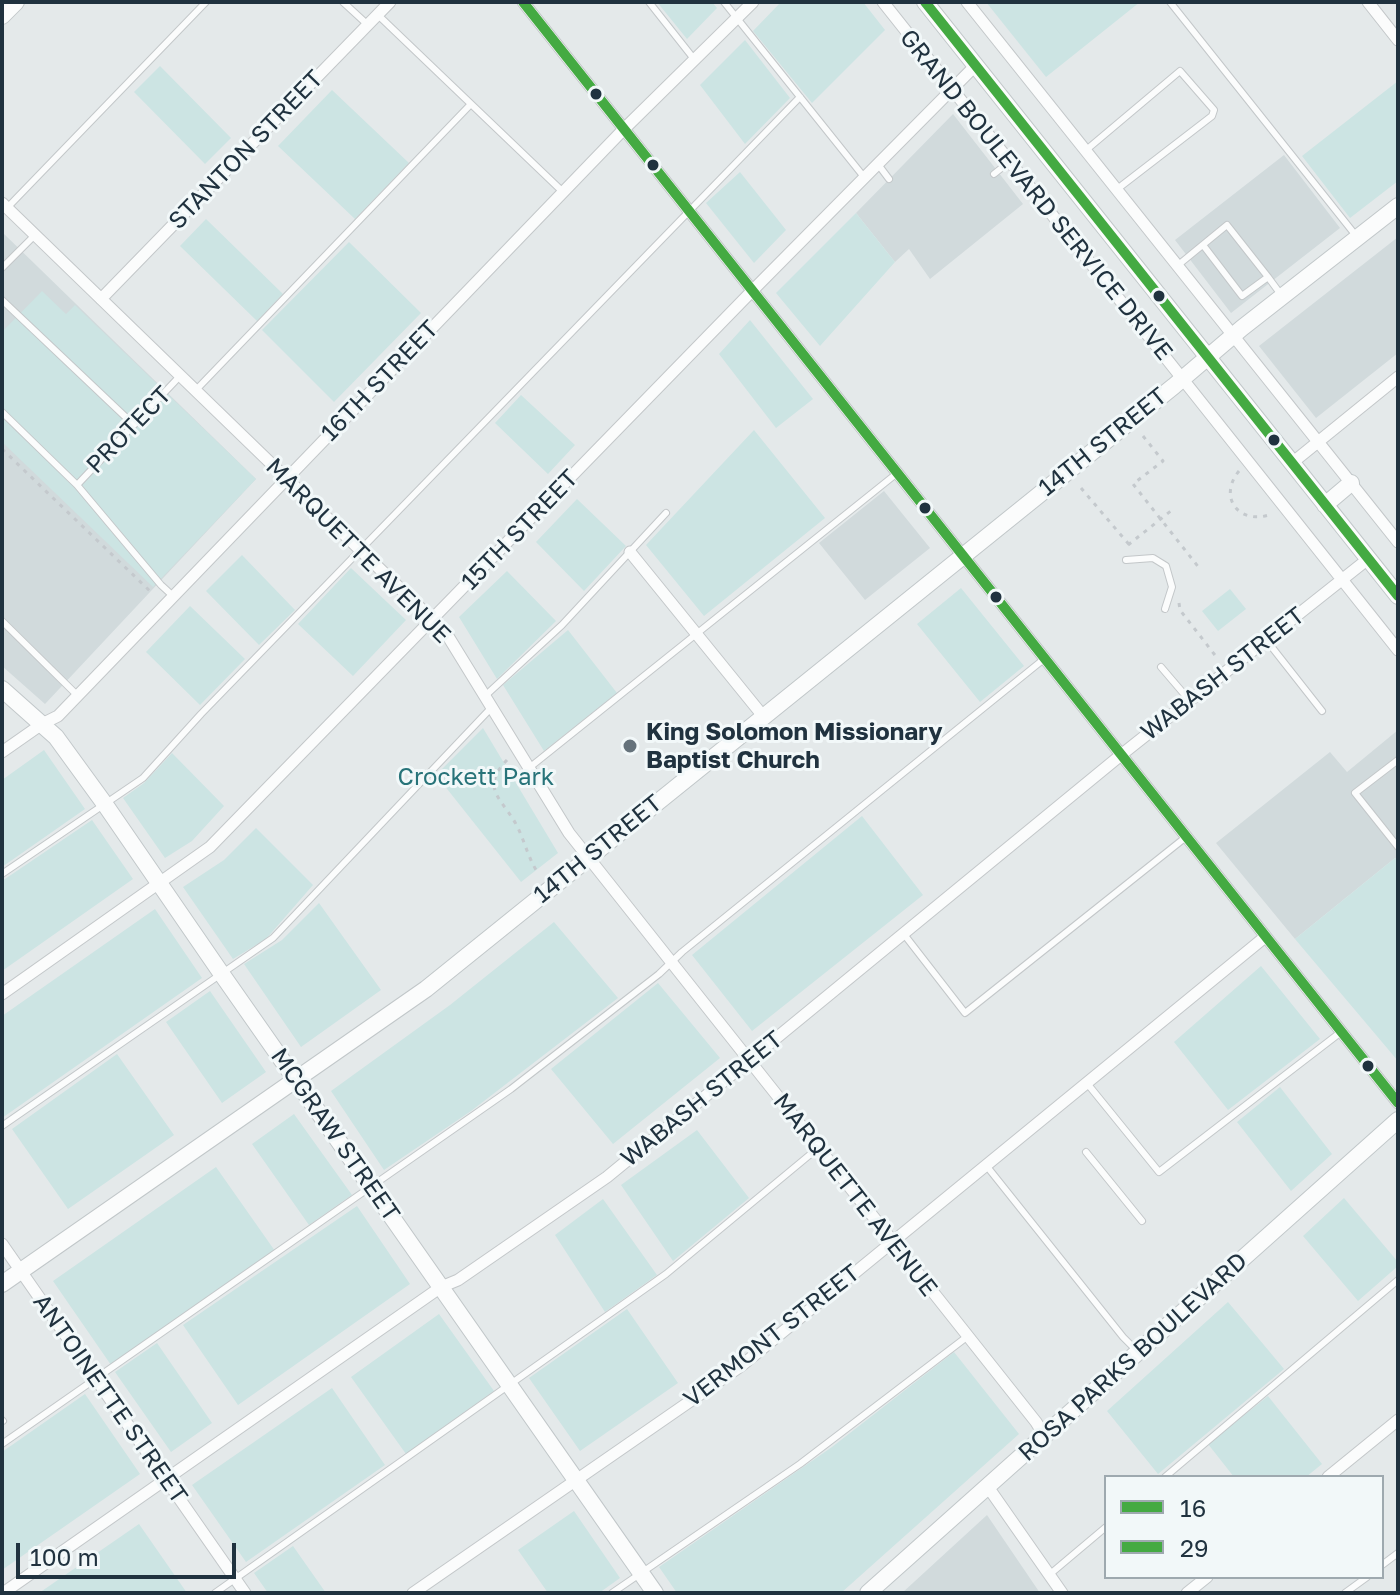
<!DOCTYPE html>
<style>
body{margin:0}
#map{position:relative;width:1400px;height:1595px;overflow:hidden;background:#e4e9ea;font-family:"Golos Text",sans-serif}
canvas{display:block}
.frame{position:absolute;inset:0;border:4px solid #20323f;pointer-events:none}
.legend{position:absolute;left:1104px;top:1475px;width:280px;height:104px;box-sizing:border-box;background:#f2f8f9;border:2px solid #9ea9af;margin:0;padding:10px 14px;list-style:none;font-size:24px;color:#20323f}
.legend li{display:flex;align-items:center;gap:16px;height:40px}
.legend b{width:40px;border:2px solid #9ea9af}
.scale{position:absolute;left:16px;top:1543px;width:220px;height:36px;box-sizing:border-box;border:4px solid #20323f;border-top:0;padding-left:10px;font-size:24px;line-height:28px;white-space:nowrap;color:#20323f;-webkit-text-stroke:6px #f2f8f9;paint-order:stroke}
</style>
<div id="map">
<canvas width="1400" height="1595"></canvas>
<div class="frame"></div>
<ul class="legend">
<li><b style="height:10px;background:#44aa42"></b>16</li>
<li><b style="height:10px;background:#44aa42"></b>29</li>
</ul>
<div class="scale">100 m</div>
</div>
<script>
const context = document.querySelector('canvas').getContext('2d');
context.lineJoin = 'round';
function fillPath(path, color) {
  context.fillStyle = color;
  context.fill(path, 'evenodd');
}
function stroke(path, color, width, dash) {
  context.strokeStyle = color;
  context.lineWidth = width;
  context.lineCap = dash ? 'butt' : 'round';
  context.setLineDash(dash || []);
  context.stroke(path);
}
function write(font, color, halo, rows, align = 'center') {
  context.font = font + ' "Golos Text",sans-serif';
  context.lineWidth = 6;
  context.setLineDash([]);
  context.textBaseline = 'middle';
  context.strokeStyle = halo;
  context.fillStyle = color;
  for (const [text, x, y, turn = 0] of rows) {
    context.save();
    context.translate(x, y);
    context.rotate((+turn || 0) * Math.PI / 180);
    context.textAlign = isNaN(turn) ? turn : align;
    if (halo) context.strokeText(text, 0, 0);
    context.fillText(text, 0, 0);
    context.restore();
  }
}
fillPath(new Path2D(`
 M953,114L1023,204L930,279L909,249L895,262L856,213Z
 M1284,155L1340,228L1231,313L1175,240Z
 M2,232L256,479L45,704L2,666Z
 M1398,237V353L1316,418L1259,346Z
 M884,491L930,548L865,600L819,543Z
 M1398,730V861L1395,858L1295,939L1216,843L1330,752L1347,772Z
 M987,1515L1040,1593H902Z`), '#d1dadc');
fillPath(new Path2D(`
 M657,2H712L717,8L687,39Z
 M781,2H863L885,30L812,103L753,31Z
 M986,2H1140L1046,77Z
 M745,40L790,98L745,144L700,85Z
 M160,66L231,138L205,164L134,92Z
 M1398,81V181L1350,218L1302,156Z
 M332,90L409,163L355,219L278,146Z
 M740,172L786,230L754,263L706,203Z
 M856,213L895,262L820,346L776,293Z
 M206,219L283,294L257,321L180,246Z
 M349,242L421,313L334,402L262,330Z
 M42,291L66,314L75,305L256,479L153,587L2,442V332Z
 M750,320L813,399L776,428L719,354Z
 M521,395L575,445L548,474L495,423Z
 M754,430L825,518L704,616L646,545Z
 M577,499L626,546L584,591L536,542Z
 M242,555L295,610L259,645L206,591Z
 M351,568L406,620L353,676L298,624Z
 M507,571L556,621L497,679L459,617Z
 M961,588L1024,666L980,702L917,624Z
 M1230,589L1246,609L1218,631L1202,611Z
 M190,606L245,659L200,705L146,652Z
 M568,630L617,693L544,751L503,685Z
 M483,728L558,853L521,882L436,775Z
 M44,750L85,809L2,867V780Z
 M172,753L224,806L192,841L165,858L123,798L144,783Z
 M862,816L923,895L752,1031L692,955Z
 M92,820L133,879L2,971V881Z
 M256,828L313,885L266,939L233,959L183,887L224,860Z
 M1395,858L1398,861V1061L1295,939Z
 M319,903L381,990L301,1047L244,964L282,940Z
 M155,909L202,978L2,1118V1016Z
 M554,922L618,998L471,1111L384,1170L331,1091L450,1005Z
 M1261,966L1320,1039L1228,1110L1174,1042Z
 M658,983L720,1058L613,1144L551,1069Z
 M210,991L266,1072L222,1103L166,1022Z
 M117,1054L174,1135L68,1209L12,1129Z
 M1280,1087L1332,1154L1291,1191L1237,1122Z
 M294,1114L352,1195L309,1225L252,1144Z
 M697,1130L749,1198L673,1261L621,1185Z
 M216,1167L275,1251L111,1365L53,1281Z
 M1344,1198L1398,1262V1266L1358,1301L1303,1236Z
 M603,1199L657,1275L605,1312L555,1235Z
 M357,1206L410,1284L238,1405L183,1325Z
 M1228,1302L1284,1369L1158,1474L1107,1411Z
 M627,1309L678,1383L580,1451L529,1378Z
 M439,1314L494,1391L406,1454L351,1377Z
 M157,1343L212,1423L171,1452L115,1372Z
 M954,1352L1019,1434L841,1593H677L659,1567L832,1447Z
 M332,1388L385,1465L246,1562L192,1485Z
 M85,1394L140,1474L2,1570V1452Z
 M1268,1396L1322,1464L1306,1477H1234L1208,1444Z
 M574,1511L620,1578L599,1593H548L518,1550Z
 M139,1524L187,1593H39Z
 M293,1546L326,1593H268L254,1573Z`), '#cce4e3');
const lane = new Path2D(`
 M343,2L368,25
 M649,2L694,59
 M724,2L864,177
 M1170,2L1357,237
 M378,15L563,192
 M1085,151L1180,71L1214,110L1212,116L1116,190
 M877,163L889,179
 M994,174L1009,162
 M7,208L206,2
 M1203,245L1242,296L1268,277L1282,296
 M1177,266L1227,225L1268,277
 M2,268L35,235
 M2,300L134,425
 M196,390L471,104
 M2,412L77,485L161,585L173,596
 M77,485L180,376
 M1126,560L1153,558L1166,566L1172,587L1165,609
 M2,621L78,696
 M1267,641L1322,711
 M1161,667L1190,701
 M485,696L562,625L666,513
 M1398,760L1355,793L1398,847
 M529,768L896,474
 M2,874L143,778L201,714L800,97
 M903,933L965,1013L1186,837
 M1086,1082L1159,1172L1341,1032
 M2,1126L273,938L492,707
 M1086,1152L1142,1221
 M985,1164L1123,1337L1137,1351
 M2,1420L3,1421
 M2,1444L511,1089L659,974L682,952L1044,659
 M1165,1477L1398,1280
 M1382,1565L1398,1553
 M1049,1575L1106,1527
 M215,1593L666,1274L818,1148
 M612,1593L800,1464L968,1336
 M1345,1593L1367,1577`);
const street = new Path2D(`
 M523,2L1398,1103
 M883,2L1398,650
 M967,2L1398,542
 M1368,2L1398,40
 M2,203L446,633L569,833L1036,1422L1044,1435
 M101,299L390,2
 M1292,463L1398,377
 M630,552L763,716
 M2,752L42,724L58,716L623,130L753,2
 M2,994L210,847L752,291L975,66
 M2,1244L245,1593
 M1328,1477L1398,1420
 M988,1487L1062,1593
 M3,1593L441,1287L458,1280L607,1177L1121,755L1368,559
 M413,1593L741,1366L1265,937
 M1187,1593L1207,1577`);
const secondary = new Path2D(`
 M925,2L1398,596
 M2,16L16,2
 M1325,505L1351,483
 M2,689L56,737L104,803L221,973L655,1593
 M2,1284L426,989L1174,386L1242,328L1398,206
 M868,1593L1398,1120`);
stroke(lane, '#c3c7c9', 8);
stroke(street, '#c3c7c9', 13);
stroke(secondary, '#c1c7c9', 18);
stroke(new Path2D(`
 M1143,436L1163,461L1133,484L1200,569
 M2,449L152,593
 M1239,471C1217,498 1240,526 1272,514
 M1081,488L1132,548
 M1128,545L1172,510
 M1179,603L1180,610L1218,659
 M507,760C479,789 503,799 517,826C525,842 528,858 538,873`), '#c4c9cd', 3, [4, 6]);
stroke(lane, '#fbfcfc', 6);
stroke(street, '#fbfcfc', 11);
stroke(secondary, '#fbfcfc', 16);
stroke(new Path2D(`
 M925,2L1398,596`), '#44aa42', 10);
stroke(new Path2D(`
 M523,2L1398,1103`), '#44aa42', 10);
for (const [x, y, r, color] of [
 [596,94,7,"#20323f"],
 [653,165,7,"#20323f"],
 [1159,296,7,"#20323f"],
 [1274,440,7,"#20323f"],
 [925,508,7,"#20323f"],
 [996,597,7,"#20323f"],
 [630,746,8,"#65727b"],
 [1368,1066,7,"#20323f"]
]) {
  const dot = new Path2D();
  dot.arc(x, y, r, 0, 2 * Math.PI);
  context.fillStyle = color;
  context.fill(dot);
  stroke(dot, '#f2f8f9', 3);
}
write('24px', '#20323f', '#f2f8f9', [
 ["STANTON STREET",246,150,-46],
 ["GRAND BOULEVARD SERVICE DRIVE",1036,195,51],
 ["16TH STREET",380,381,-46],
 ["PROTECT",129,430,-46],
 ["14TH STREET",1103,442,-39],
 ["15TH STREET",520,530,-46],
 ["MARQUETTE AVENUE",358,551,45],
 ["WABASH STREET",1223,674,-38],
 ["14TH STREET",598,849,-39],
 ["WABASH STREET",702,1099,-39],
 ["MCGRAW STREET",335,1135,55],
 ["MARQUETTE AVENUE",855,1195,52],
 ["VERMONT STREET",772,1336,-38],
 ["ROSA PARKS BOULEVARD",1133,1357,-42],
 ["ANTOINETTE STREET",110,1399,55]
]);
write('bold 24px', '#20323f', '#f2f8f9', [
 ["King Solomon Missionary",646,732],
 ["Baptist Church",646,760]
], 'left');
write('24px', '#277379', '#f2f8f9', [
 ["Crockett Park",476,777]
]);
</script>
